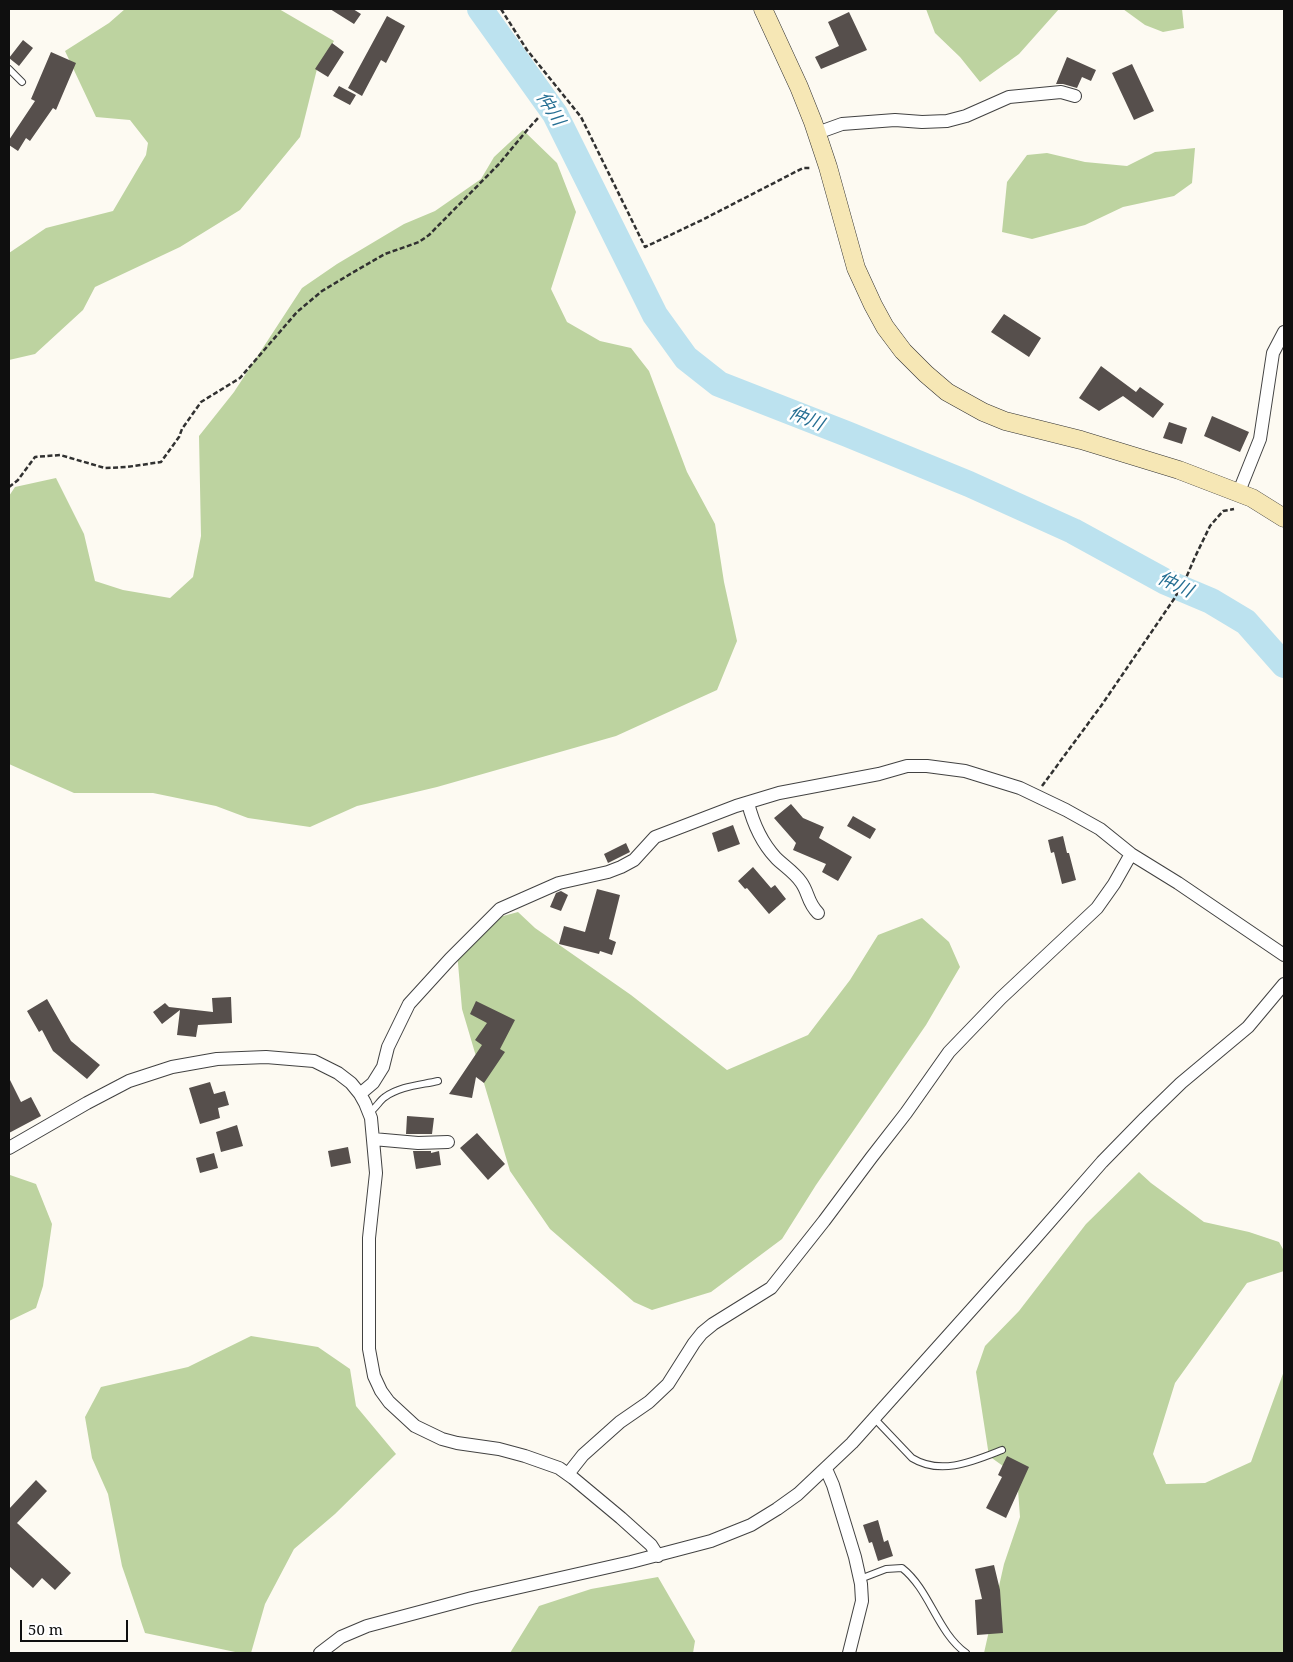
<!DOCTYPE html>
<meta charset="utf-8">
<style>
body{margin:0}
#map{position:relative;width:1293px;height:1662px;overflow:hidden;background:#fdfaf2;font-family:"Noto Serif",serif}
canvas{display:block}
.frame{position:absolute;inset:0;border:10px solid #0f0f0f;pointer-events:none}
.scale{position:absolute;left:20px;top:1620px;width:108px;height:22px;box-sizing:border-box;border:2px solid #0f0f0f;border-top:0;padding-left:6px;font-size:15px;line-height:18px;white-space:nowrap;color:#0f0f0f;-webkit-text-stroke:4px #fff;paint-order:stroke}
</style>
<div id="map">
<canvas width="1293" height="1662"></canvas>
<div class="frame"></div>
<div class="scale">50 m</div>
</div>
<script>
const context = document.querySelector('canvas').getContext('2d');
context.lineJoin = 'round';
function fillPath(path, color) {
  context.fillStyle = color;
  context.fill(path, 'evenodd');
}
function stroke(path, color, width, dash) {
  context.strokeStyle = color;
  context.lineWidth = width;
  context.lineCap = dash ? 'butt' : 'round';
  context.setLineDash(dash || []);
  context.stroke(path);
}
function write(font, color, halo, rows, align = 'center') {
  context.font = font + ' "Noto Serif","Noto Sans JP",serif';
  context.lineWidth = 5;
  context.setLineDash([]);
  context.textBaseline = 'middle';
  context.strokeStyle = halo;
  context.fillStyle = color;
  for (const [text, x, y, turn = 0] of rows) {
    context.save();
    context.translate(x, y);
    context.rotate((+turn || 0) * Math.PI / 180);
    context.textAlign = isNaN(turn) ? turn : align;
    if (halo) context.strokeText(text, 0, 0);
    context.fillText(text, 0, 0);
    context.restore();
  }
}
fillPath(new Path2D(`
 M125,9H279L334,41L317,69L300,137L240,210L180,247L95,287L83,310L35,354L9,360V253L46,228L113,211L146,155L148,143L130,120L96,117L65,51L109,23Z
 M926,9H1059L1019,54L980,82L960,57L935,33Z
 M1123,9H1182L1184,28L1163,32L1145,25Z
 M523,130L557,163L576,212L551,289L567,322L600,341L631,348L649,371L687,472L715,524L724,582L737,641L717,690L616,736L437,787L357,806L310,827L248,818L216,806L153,793H74L9,764V496L15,487L56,478L84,534L95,581L123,590L170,598L193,577L201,536L199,436L234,392L302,288L337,264L404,224L435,211L481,179L494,157Z
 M1195,148L1192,183L1174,196L1123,207L1085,225L1032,239L1002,232L1007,182L1027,155L1047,153L1085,162L1127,166L1155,152Z
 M518,912L535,928L631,995L727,1070L808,1035L850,980L878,935L922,918L949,942L960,967L926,1025L816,1185L782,1239L711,1292L652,1310L634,1302L550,1229L510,1171L462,1009L457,952L492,919Z
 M1139,1172L1151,1183L1204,1222L1249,1232L1279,1242L1284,1251V1271L1247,1283L1175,1383L1153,1454L1166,1484L1205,1483L1251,1462L1284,1371V1653H984L1004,1564L1020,1517L1017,1476L989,1456L976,1372L985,1346L1019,1311L1086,1224Z
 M10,1175L36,1184L52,1224L43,1286L36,1308L9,1321V1176Z
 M251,1336L318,1347L350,1369L356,1406L396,1454L335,1514L294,1549L265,1604L251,1653H240L145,1633L122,1566L108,1494L92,1458L85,1417L101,1387L188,1367Z
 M658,1577L695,1641L693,1653H510L539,1606L591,1589Z`), '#bdd3a0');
stroke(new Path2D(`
 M480,9L555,114L655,315L686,358L719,384L847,434L969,484L1073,531L1166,582L1211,601L1246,622L1284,665`), '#bce2ef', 26);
fillPath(new Path2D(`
 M330,9H353L361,14L354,24Z
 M849,12L867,50L821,69L815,57L839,46L828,22Z
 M387,16L405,26L386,63L381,60L362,96L348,88Z
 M23,40L33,48L19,66L9,58Z
 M332,43L344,52L328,77L315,69Z
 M51,52L76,63L56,110L53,108L30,141L26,138L18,151L9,145V140L35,101L31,99Z
 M1067,57L1096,70L1091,81L1082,77L1077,88L1063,84H1056Z
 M1132,64L1154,111L1134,120L1112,73Z
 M339,86L356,95L350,105L333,96Z
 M1004,314L1041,338L1029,357L991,332Z
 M1101,366L1136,392L1140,387L1164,404L1153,418L1123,396L1099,411L1079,398Z
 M1212,416L1249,432L1240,452L1204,436Z
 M1169,422L1187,428L1182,444L1163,438Z
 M791,804L803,818L824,827L819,838L852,857L838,881L822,872L826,864L793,850L796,843L774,818Z
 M853,816L876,829L870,839L847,826Z
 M733,825L740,844L718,852L712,833Z
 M1063,836L1067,853H1069L1076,880L1062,884L1054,852L1051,853L1048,840Z
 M626,843L630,852L608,863L604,854Z
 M753,867L771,888L775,885L786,899L769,914L747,888L745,889L738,881Z
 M597,889L620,895L609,939L616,942L612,955L600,951L599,954L559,944L564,926L585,932Z
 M561,891L568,895L561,911L550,907L556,893Z
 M231,997L232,1023L198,1025L196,1037L177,1035L180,1010L162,1024L153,1012L165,1003L169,1007L213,1012L212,998Z
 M47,999L71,1041L100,1065L87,1079L53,1051L42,1030L39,1032L27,1011Z
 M476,1001L515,1020L500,1049L505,1052L484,1083L476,1077L472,1098L449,1094L482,1045L475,1040L487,1023L470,1014Z
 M9,1078L21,1102L31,1097L41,1116L9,1133Z
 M210,1082L214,1094L225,1091L229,1105L218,1108L220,1118L200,1124L189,1088Z
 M407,1116L434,1118L432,1134H406Z
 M237,1125L243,1146L221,1152L216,1132Z
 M477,1133L505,1164L488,1180L460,1148Z
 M348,1147L351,1163L331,1167L328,1151Z
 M413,1151H431V1153L439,1151L441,1165L416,1169Z
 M214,1153L218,1168L200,1173L196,1158Z
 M1007,1456L1029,1467L1006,1518L986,1508L1002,1477L998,1475Z
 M36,1480L47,1491L17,1523L71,1573L55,1590L42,1578L33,1588L9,1566V1509Z
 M878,1520L884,1542L888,1540L893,1556L878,1561L872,1542L869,1543L863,1525Z
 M994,1565L1000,1590L1003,1633L977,1635L975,1600L982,1599L975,1569Z`), '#564f4c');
const lane = new Path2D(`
 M9,69L22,82
 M369,1113C376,1108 380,1100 385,1097C400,1086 421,1085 438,1081
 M874,1418L912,1458C941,1476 974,1461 1002,1450
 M860,1579L886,1569L902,1568C930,1590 937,1632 966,1653`);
const street = new Path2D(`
 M817,133L842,124L895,120L922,122L947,121L966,116L1009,97L1061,92L1075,96
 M1238,494L1260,439L1273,353L1284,332
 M748,803C753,823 761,842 776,858C784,866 794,872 801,882C809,893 807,902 818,913
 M360,1094L373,1083L383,1067L388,1047L409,1004L450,959L500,909L559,883L608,872L621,867L634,860L655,837L736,806L779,793L879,774L907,766H927L965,771L1020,788L1066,810L1100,829L1131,854L1178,883L1284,955
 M373,1139L418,1143L448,1142
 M9,1148L87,1103L129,1081L172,1067L217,1059L266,1057L314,1061L338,1073L351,1083L360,1094L365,1103L371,1118L376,1173L369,1238V1349L374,1376L381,1391L389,1402L415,1426L442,1439L457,1443L499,1449L525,1456L559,1468L573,1478L621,1518L651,1545L658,1556
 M826,1469L833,1485L855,1557L861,1584L862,1601L849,1653
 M568,1474L583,1455L620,1422L649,1402L668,1384L694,1343L702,1333L713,1324L771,1288L824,1221L871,1158L906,1113L949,1052L1001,998L1097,908L1114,884L1131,854
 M320,1653L341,1637L367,1626L472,1598L631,1562L711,1541L751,1525L777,1509L798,1494L852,1443L1032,1242L1102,1162L1145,1118L1181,1083L1248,1027L1284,984`);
const secondary = new Path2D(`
 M763,9L799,87L813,122L828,167L856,268L873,305L885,327L903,351L926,374L947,392L983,412L1005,421L1081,440L1179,470L1252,498L1284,518`);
stroke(lane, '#424242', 8);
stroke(street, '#424242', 14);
stroke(secondary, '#313131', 19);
stroke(new Path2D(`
 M501,9L527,50L581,117L645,247L702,220L803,168H811
 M9,487L18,480L35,457L60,455L105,468L127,467L161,462L179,437L182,429L201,402L240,378L297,312L322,291L352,273L385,254L419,242L429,235L499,164L528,129L539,117
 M1042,786L1101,706L1174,599L1186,578L1195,557L1210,526L1223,511L1234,509`), '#313131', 2.5, [5, 2.5]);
stroke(lane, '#fff', 6);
stroke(street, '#fff', 12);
stroke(secondary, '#f6e7b5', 18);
write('italic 18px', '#266f93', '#fff', [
 ["仲川",550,109,58],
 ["仲川",806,419,22],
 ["仲川",1175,585,25]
]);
</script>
